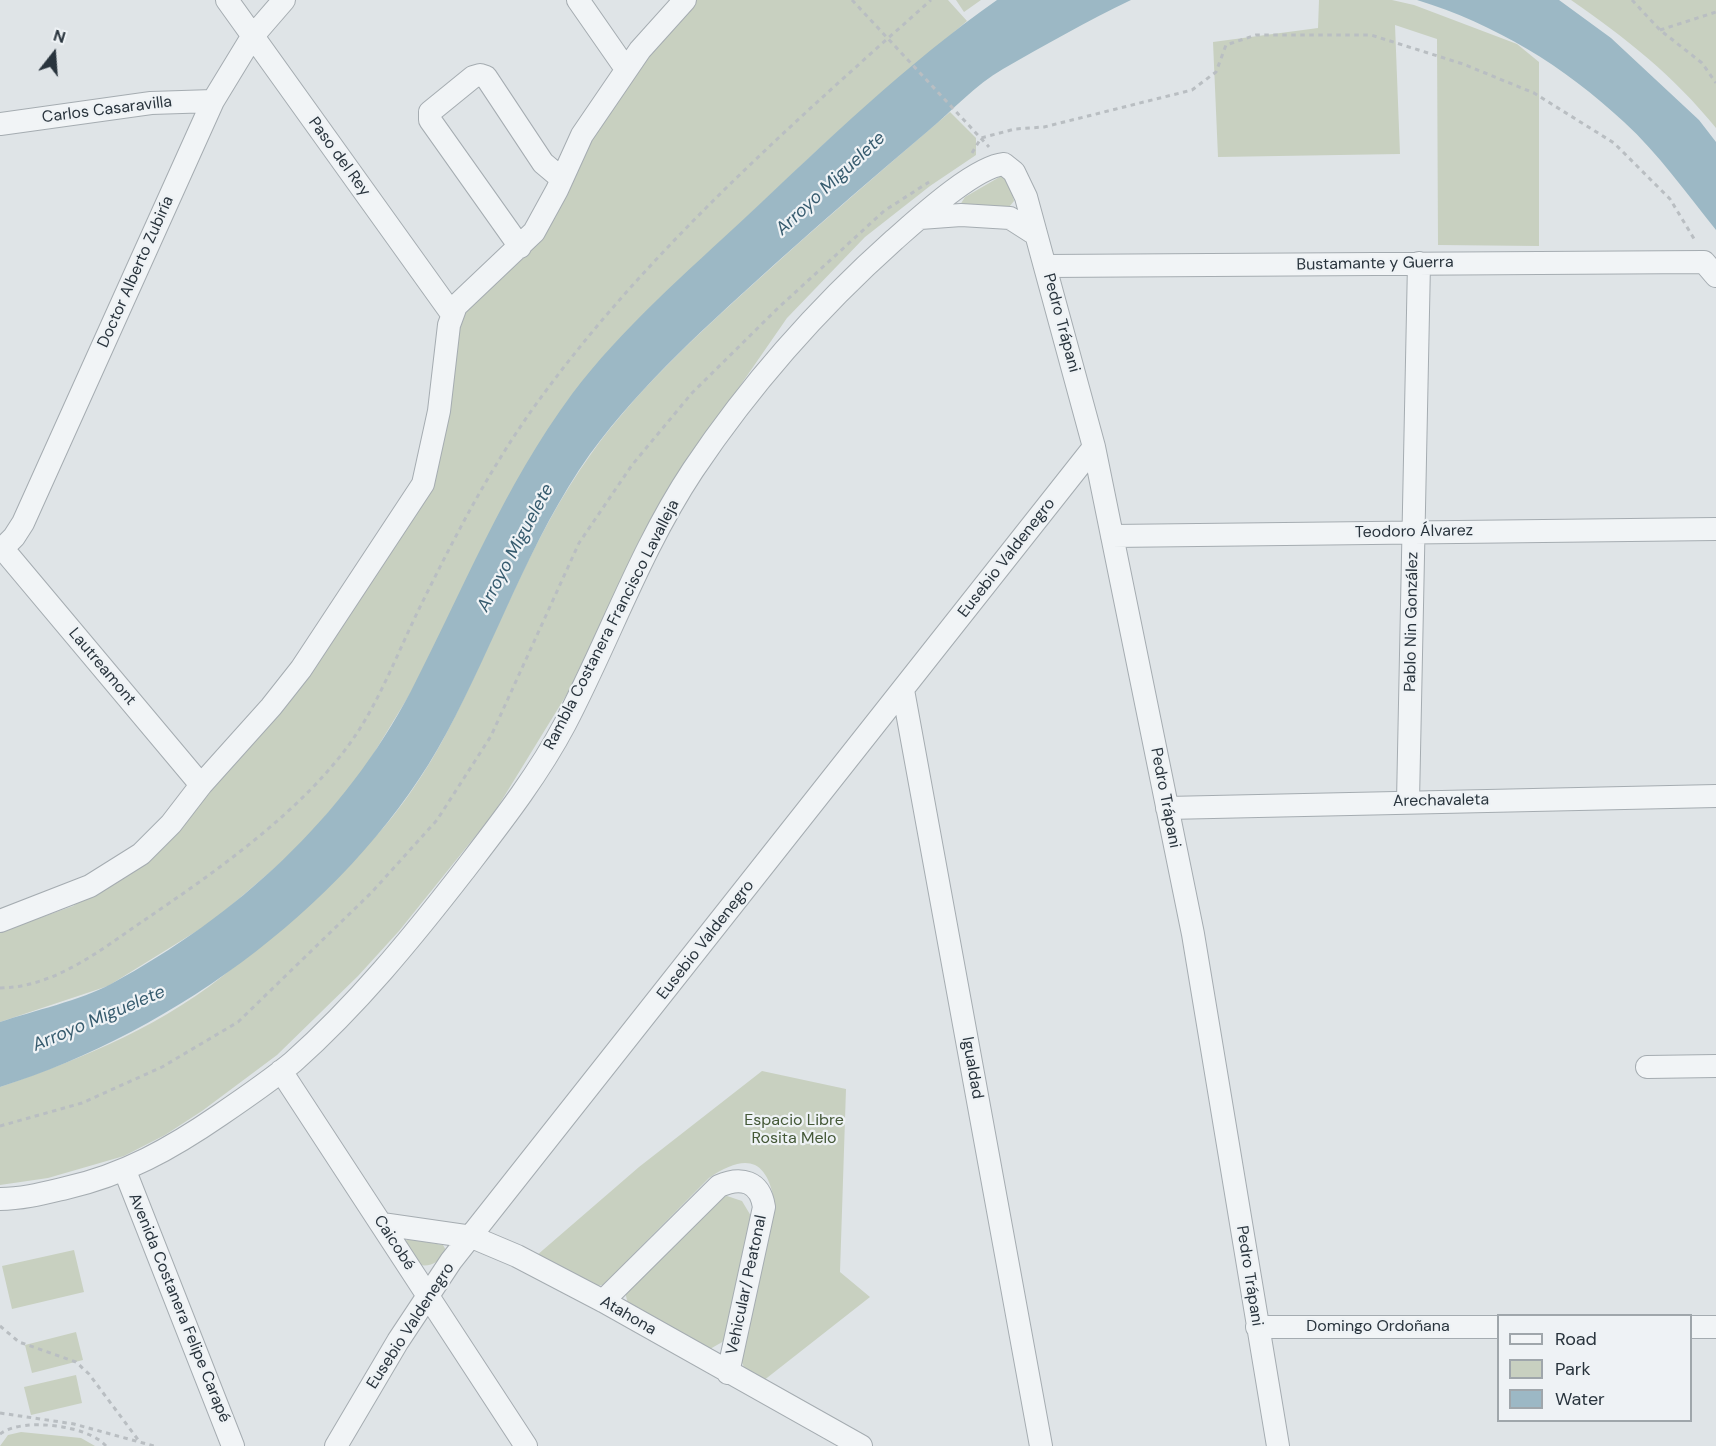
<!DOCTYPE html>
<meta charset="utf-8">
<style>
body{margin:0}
#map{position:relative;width:1716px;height:1446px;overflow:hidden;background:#dfe4e7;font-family:"DM Sans",sans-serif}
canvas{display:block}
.legend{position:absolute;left:1497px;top:1314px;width:195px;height:108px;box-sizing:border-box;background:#eef2f5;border:2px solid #9fa6ab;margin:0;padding:8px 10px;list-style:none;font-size:18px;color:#29343d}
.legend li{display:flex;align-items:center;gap:12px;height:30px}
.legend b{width:30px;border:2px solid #9fa6ab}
.north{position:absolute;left:24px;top:24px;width:60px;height:60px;-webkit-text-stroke:4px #eef2f5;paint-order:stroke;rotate:17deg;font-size:16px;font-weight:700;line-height:24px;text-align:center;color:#29343d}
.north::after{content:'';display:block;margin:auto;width:21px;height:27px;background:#29343d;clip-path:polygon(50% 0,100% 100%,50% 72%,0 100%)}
</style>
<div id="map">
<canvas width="1716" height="1446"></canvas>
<ul class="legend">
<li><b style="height:8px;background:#f1f4f6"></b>Road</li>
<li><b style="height:16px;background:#c8d0c0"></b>Park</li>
<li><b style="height:16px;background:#9cb8c5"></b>Water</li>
</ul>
<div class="north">N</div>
</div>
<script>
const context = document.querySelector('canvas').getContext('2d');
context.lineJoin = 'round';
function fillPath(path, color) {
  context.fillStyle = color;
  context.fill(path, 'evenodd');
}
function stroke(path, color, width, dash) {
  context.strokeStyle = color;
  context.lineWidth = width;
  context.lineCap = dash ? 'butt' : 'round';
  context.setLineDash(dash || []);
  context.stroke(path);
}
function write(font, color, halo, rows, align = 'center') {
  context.font = font + ' "DM Sans",sans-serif';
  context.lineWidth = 4.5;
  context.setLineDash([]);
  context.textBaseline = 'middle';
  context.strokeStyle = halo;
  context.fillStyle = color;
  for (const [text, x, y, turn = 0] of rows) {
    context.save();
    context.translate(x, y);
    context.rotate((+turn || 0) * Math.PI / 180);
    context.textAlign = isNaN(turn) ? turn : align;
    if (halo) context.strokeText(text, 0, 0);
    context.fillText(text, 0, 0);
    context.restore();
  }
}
fillPath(new Path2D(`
 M696,0H948L967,21L824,144L637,321L360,776L298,848L213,921L108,986L0,1022V932L73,906L156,850L427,486L459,316L588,140L630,77Z
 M956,0H981L964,12Z
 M1319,0H1392L1414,5L1517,44L1539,62V246L1438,245L1437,39L1395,25L1400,154L1218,157L1213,42L1318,28Z
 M1571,0H1716V128C1673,75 1627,39 1571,0Z
 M950,112L976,138V155L930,186L865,237L787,318L706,435L623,577L567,694L494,813L399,931L358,976L277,1055L202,1111L165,1135L124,1156L48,1178L0,1185V1087C84,1058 167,1024 235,966C262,943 287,918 312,895C333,876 355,857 374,838C400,811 429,767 446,734C495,641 529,540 591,454C636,391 693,339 750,287C816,227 883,169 950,112Z
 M1003,175L1009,180L1014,201L1009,207L960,205L965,197Z
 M762,1071L846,1089L840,1272L870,1297L763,1381C743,1368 740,1368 740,1343L774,1200C766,1156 743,1155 709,1178L603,1285L597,1286L536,1256L639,1167Z
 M727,1196L742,1201L751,1216L724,1341L710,1349L628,1304L625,1292L720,1197Z
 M408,1239L443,1245L447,1252C439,1261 432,1267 420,1265L404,1242Z
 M74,1250L84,1292L12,1309L2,1266Z
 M76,1332L83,1360L32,1373L25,1345Z
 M76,1375L82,1403L31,1415L24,1387Z
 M21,1432L81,1438L95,1446H0L8,1435Z`), '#c8d0c0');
fillPath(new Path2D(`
 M997,0H1131C1087,21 1045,45 1003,69C976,84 952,111 928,131C877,174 826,218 776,263C710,323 643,382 590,454C529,540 496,642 446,734C358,898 176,1032 0,1087V1022C33,1011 81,1000 111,984C237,916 344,818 411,691C463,590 504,486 572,394C622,328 687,272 747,216C827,141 907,63 997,0Z
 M1417,0H1559L1611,38L1699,120L1716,142V230C1687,194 1658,153 1624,122C1564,66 1495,24 1417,0Z`), '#9cb8c5');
const minor = new Path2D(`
 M227,0L452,314
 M578,0L626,69
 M0,124L151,103L213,101
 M920,218L961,215L1010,218L1035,234
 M520,247L430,120V112L473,77L480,75L486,77L543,163L562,179
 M1046,266L1704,262L1716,276
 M1112,536L1716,529
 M3,549L201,785
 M0,551L14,537L23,523L213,101L252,37L284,0
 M903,690L1041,1446
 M1408,801L1419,263
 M1167,808L1716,796
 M0,921L90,886L141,854L171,824L201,785L271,707L301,669L423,484L439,411L449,325L456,306L534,232L557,190L582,135L640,50L685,0
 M1647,1067L1716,1066
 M281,1071L526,1446
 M125,1171L233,1446
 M0,1199C23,1199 45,1193 66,1188C124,1175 172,1148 220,1115C245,1098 270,1081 293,1062C357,1005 411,939 463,872C499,825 537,777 565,724C609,640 640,550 693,470C750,385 818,308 894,240C918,219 974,167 1004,164L1014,172L1026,197L1094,447L1193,934L1278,1446
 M382,1224L472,1237L517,1256L603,1301L861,1446
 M603,1301L719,1186C741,1176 760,1181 764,1207L728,1373
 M1257,1327H1498
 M1690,1327H1716
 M336,1446L398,1341L451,1261L1094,447`);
stroke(minor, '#a5acb1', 24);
stroke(new Path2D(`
 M852,0L989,147
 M1632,0L1660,30L1702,63L1716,83
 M1660,30L1716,12
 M972,153L981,138L1015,129L1044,127L1192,90L1216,72L1226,45L1256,35H1371L1463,64L1534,93L1614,143L1670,199L1696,242
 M0,988C55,987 99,951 143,921C214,873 304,810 353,739C380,700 398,652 419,609C456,534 494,460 545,392C653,246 795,121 931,0
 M0,1126L82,1103L162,1067L238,1022L372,892L437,820L491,736L579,543L632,465L692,393L777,309L884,211L929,182
 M0,1326L19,1342L76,1362L89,1374L139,1441
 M0,1413L74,1424L154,1446
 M0,1434C22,1417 88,1425 106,1446`), '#b9bec2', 3, [4.5, 4.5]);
stroke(minor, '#f1f4f6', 22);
write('16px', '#29343d', '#eef2f5', [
 ["Carlos Casaravilla",107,110,-7],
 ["Paso del Rey",339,157,54],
 ["Bustamante y Guerra",1375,264,-1],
 ["Doctor Alberto Zubiría",136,272,-66],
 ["Pedro Trápani",1061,323,75],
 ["Teodoro Álvarez",1414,532,-1],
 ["Eusebio Valdenegro",1007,558,-52],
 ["Pablo Nin González",1412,622,-89],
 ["Rambla Costanera Francisco Lavalleja",612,625,-63],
 ["Lautreamont",102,667,50],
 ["Pedro Trápani",1165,798,79],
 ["Arechavaleta",1441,801,-1],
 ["Eusebio Valdenegro",706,940,-52],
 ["Igualdad",972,1068,80],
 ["Caicobé",394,1243,57],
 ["Pedro Trápani",1249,1276,81],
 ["Vehicular/ Peatonal",747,1285,-78],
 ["Avenida Costanera Felipe Carapé",179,1308,68],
 ["Atahona",628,1316,30],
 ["Eusebio Valdenegro",411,1326,-57],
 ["Domingo Ordoñana",1378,1327]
]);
write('16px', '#445837', '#eef2f5', [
 ["Espacio Libre",794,1121],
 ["Rosita Melo",794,1139]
]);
write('italic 18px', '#365b6e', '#eef2f5', [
 ["Arroyo Miguelete",831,184,-43],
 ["Arroyo Miguelete",516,548,-62],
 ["Arroyo Miguelete",99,1019,-23]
]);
</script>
